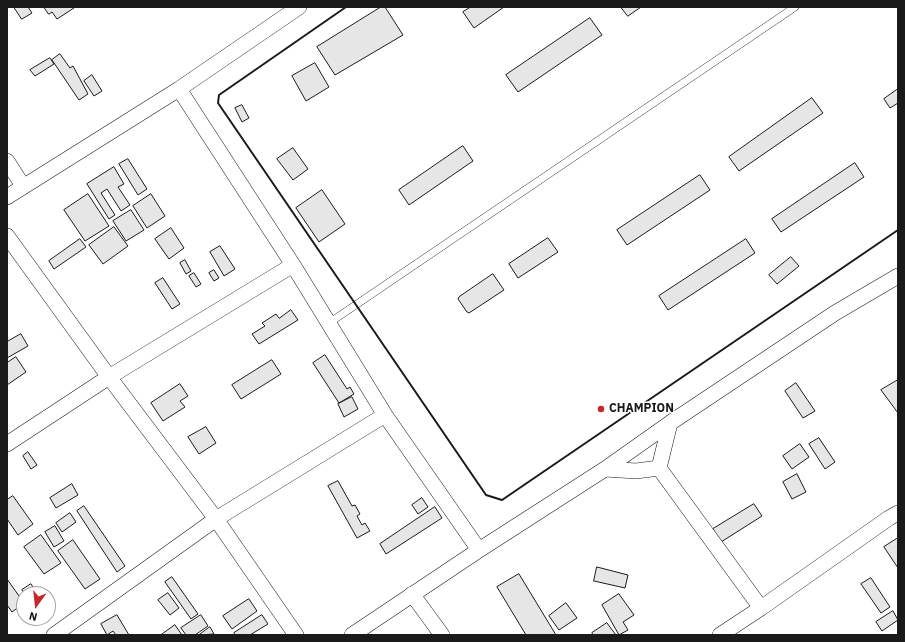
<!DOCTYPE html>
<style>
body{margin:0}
#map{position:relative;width:905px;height:642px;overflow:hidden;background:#fff;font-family:"IBM Plex Sans",sans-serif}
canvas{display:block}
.frame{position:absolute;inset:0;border:8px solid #1a1a1a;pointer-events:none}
.north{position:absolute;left:16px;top:586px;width:40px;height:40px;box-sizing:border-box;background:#fff;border:1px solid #a3a3a3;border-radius:50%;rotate:195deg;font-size:11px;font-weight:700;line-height:16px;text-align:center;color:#1a1a1a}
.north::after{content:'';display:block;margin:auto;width:14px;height:18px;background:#c62828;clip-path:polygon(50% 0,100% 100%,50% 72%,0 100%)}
</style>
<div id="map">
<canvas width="905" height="642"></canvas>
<div class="frame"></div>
<div class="north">N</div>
</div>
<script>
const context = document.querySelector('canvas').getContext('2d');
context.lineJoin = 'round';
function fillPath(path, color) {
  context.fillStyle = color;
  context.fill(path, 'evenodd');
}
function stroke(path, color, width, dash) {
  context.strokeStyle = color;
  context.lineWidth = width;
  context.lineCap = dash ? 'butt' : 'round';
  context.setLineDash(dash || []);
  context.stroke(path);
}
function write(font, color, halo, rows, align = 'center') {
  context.font = font + ' "IBM Plex Sans",sans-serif';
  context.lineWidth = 3;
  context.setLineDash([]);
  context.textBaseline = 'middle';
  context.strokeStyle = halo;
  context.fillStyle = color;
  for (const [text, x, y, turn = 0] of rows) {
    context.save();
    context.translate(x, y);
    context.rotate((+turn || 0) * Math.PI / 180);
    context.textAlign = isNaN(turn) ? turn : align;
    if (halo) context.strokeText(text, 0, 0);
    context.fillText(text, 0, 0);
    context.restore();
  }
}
const building = new Path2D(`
 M14,7H28L32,13L22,19Z
 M44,7H73L74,8L57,19L52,12L49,14Z
 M381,7H385L403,35L335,75L317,47Z
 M471,7H504L474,28L463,12Z
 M621,7H641L628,16Z
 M590,18L602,35L518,92L506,75Z
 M60,54L70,68L73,66L88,94L79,100L52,60Z
 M50,58L54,64L35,76L30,70Z
 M315,63L329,87L306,101L292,76Z
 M92,75L102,91L94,96L84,81Z
 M898,89V103L890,108L884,99Z
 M812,98L823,113L739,171L729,157Z
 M242,105L249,118L242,122L235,108Z
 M463,146L473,161L409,205L399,190Z
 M293,148L308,169L293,180L277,159Z
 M128,159L147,189L138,195L119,164Z
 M855,163L864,177L781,232L772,219Z
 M114,167L124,184L118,187L130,205L121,211L107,189L101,193L115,215L109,219L87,184Z
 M700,175L710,190L627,245L617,230Z
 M322,190L345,224L319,242L296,208Z
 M88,194L109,226L85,241L64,210Z
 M151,194L165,216L147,228L133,206Z
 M131,210L144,230L126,241L113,221Z
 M114,227L128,246L103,264L89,245Z
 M171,228L184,248L169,259L155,239Z
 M548,238L558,252L518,278L509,264Z
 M80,239L86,247L54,269L49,261Z
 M746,239L755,253L668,310L659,296Z
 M220,246L235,269L224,276L210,252Z
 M791,257L799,266L777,284L769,275Z
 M185,260L191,271L186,274L180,263Z
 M214,270L219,278L214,281L209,273Z
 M194,273L201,284L196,287L189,276Z
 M493,274L504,290L469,313L467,312L458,299L459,297Z
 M163,278L180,304L172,309L155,283Z
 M291,310L298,320L259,344L252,334L265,326L262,323L276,314L279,318Z
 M21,334L28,346L7,358V342Z
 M325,355L347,389L350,387L354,394L339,403L313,363Z
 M16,357L26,372L7,385V363Z
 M272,360L281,374L241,399L232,385Z
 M898,380V413L881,390Z
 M796,383L815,411L803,418L785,391Z
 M180,384L188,396L180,401L185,407L163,421L151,403Z
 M352,397L358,409L344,417L338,404Z
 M206,427L216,443L199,454L188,437Z
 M819,438L835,462L825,469L809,444Z
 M800,444L809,457L792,469L783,456Z
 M28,452L37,465L31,469L23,456Z
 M797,474L806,492L792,499L783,482Z
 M338,481L352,506L355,505L360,514L357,516L362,525L365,523L370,531L357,538L328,486Z
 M72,484L78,495L56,508L50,498Z
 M13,496L33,524L18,535L7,519V500Z
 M422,498L428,507L418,514L412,505Z
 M754,504L762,516L721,542L713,529Z
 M84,506L125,566L117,572L77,511Z
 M435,507L442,518L386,554L380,544Z
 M70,513L76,522L62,532L56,523Z
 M55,526L64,541L54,547L45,532Z
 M41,535L61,563L44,574L24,547Z
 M898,538V568L884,547Z
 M73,540L100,579L85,589L58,551Z
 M597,567L628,575L625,588L594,581Z
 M519,574L556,635H526L497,587Z
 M172,577L198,614L191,619L165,582Z
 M871,578L890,607L881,613L861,584Z
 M7,579L24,603L12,612L7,605Z
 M31,584L38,594H25L22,590Z
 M168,593L179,608L170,615L158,600Z
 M619,594L634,615L623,622L628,630L619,635L602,605Z
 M249,599L257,611L232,629L223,616Z
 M566,603L577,618L559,630L549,616Z
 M893,611L898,620L882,631L876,622Z
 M117,615L129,635H116L113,631L107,635L101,624Z
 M201,615L208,626L195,635H186L181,628Z
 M262,615L268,624L250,635H235L234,633Z
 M607,623L616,635H593L592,633Z
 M175,625L182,635H161Z
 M210,627L214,634L199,635Z`);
fillPath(building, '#e6e6e6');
stroke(building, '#1a1a1a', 1);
const lane = new Path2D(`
 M329,323L795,7`);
const street = new Path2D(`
 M179,89L293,265L385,415L479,550
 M7,161L23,186
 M7,197L179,89L299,7
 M7,236L109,377L216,519L296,635
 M670,423L659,468L761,608
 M7,444L109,377L293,265
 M605,469L636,471L659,468
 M412,594L442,635
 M54,635L216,519L385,415
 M352,635L479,550L605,469L670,423L835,313L898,276
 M720,635L761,608L889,518L898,513`);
stroke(lane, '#1a1a1a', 8);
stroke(street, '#1a1a1a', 16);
stroke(lane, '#fff', 7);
stroke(street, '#fff', 15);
stroke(new Path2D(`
 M346,7L219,95L218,103L486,495L502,500L898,230`), '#1a1a1a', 2);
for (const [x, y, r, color] of [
 [601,409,4,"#c62828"]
]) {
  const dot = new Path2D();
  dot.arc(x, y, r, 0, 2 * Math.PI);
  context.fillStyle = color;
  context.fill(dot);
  stroke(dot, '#fff', 1.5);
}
write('bold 12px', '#1a1a1a', '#fff', [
 ["CHAMPION",609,409]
], 'left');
</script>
